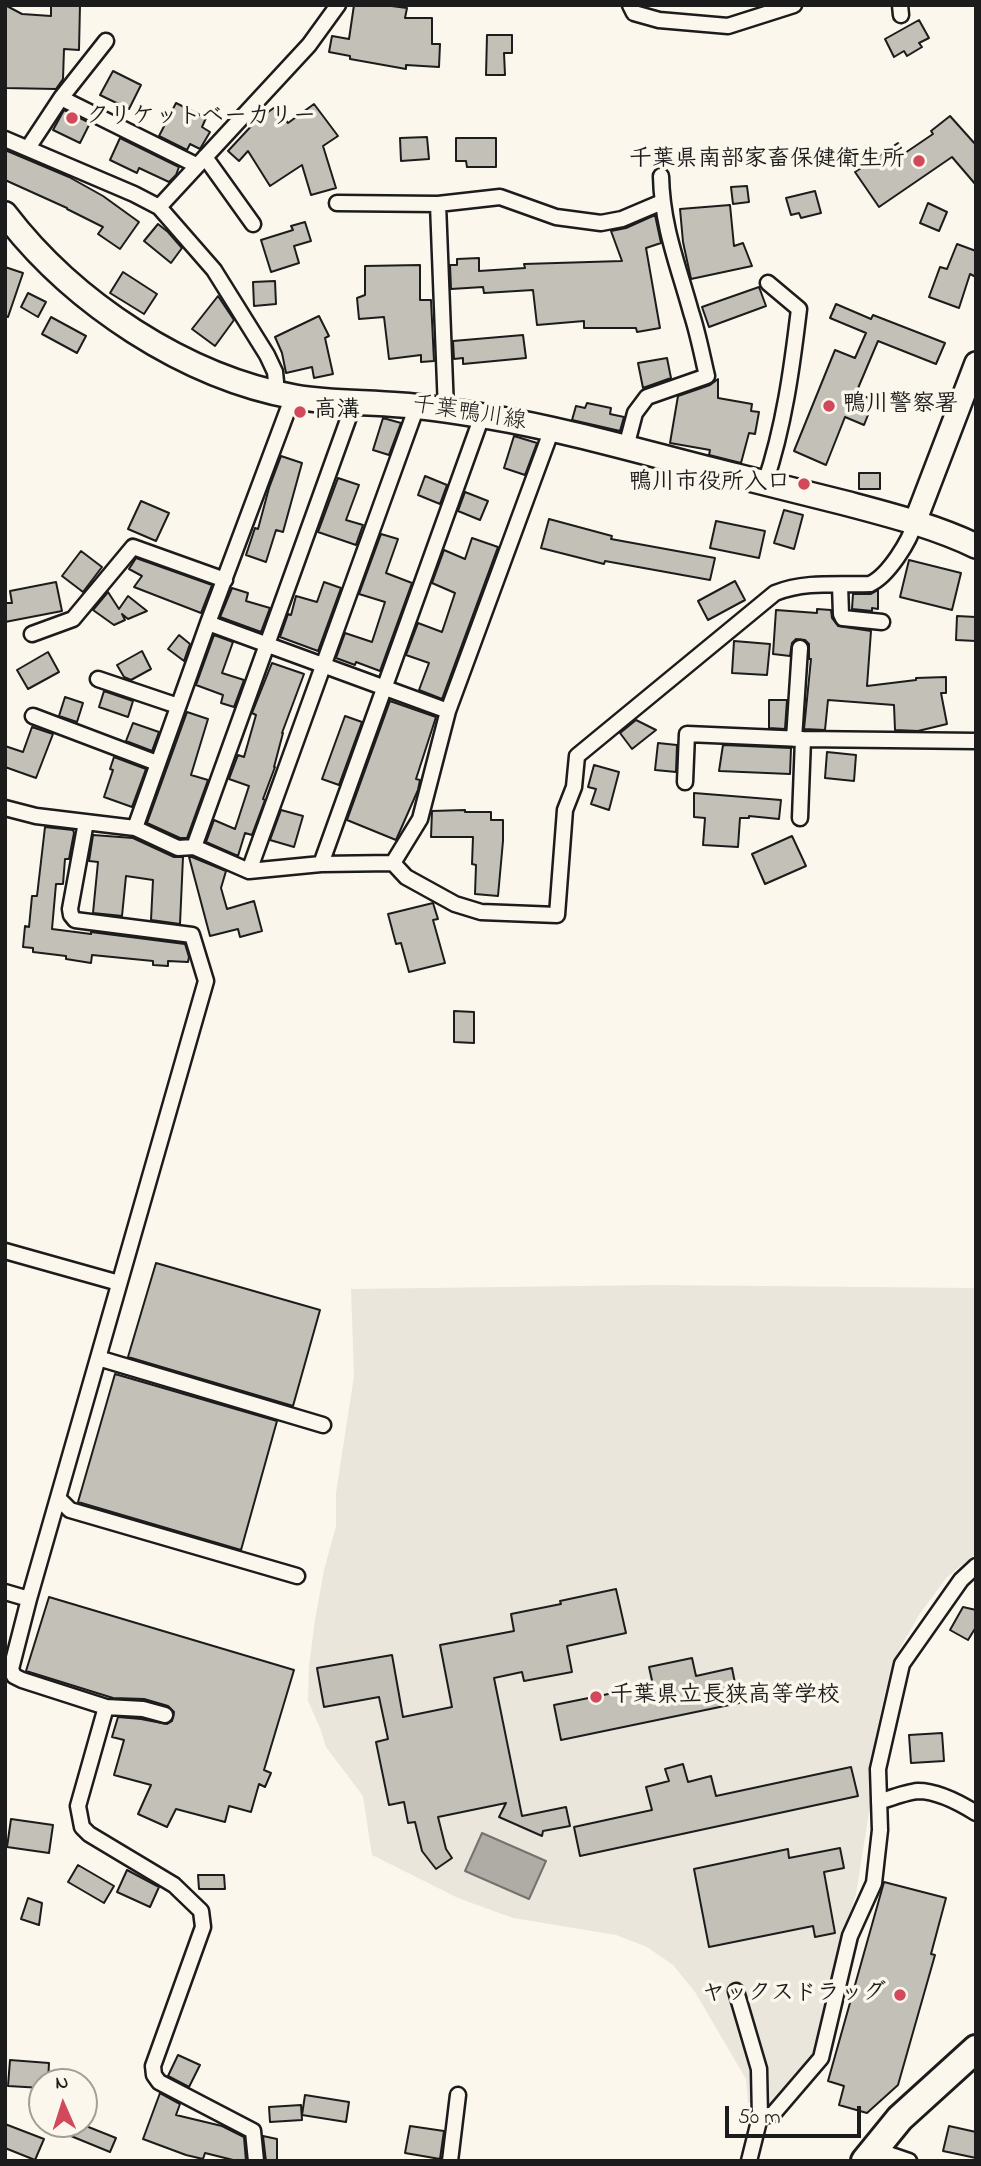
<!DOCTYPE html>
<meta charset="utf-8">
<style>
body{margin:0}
#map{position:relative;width:981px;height:2166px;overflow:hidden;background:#fbf7ec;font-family:"Indie Flower",sans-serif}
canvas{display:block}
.frame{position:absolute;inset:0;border:7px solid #1c1c1c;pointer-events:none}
.north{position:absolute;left:28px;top:2068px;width:70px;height:70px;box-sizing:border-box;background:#fbf7ec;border:2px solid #a29f99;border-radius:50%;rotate:357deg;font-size:19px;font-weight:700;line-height:28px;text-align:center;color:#1c1c1c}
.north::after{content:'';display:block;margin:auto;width:24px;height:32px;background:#d1495b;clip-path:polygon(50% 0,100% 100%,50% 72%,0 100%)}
.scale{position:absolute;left:725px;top:2106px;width:136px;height:32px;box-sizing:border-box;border:4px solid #1c1c1c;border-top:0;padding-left:9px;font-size:21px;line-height:24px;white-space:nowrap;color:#1c1c1c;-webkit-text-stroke:5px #fbf7ec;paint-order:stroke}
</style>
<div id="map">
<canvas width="981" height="2166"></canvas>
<div class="frame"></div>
<div class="north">N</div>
<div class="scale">50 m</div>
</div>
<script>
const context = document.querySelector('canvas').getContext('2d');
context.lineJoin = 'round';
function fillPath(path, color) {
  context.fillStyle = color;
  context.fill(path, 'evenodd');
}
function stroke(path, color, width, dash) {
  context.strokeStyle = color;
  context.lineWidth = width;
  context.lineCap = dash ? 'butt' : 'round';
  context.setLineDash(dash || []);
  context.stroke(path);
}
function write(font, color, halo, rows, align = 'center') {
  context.font = font + ' "Indie Flower","Klee One",sans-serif';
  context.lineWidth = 7;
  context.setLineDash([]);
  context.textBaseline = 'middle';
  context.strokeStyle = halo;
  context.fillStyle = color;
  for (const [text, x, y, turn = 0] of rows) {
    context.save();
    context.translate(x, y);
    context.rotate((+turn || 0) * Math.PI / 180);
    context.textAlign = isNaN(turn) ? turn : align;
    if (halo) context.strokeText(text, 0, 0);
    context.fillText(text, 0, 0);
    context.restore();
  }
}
fillPath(new Path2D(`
 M656,1285L976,1288V1554L947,1577L919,1615L899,1650L885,1692L875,1739L872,1794L856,1894L836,1960L831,1998L819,2042L809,2063L773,2103H748L746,2079L695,1992L673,1965L647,1947L616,1935L513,1918L458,1898L372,1855L363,1796L326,1747L320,1728L308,1701L309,1666L315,1620L324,1570L336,1526V1493L354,1376L351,1289Z`), '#eae6dc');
const water = new Path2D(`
 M482,1833L546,1861L529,1899L465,1871Z`);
fillPath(water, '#afaca5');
stroke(water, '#74726e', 2);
const building = new Path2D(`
 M5,5L22,14L51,16V5H80L79,50L64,49L63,79L56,89L5,88Z
 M354,5H384L407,8L405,18H432V44H440L439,67L406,65V69L350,59V56L329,52L332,36L349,39Z
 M919,20L929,38L919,43L922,47L907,56L904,51L894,57L885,39Z
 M487,35H512V53H504L505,75H486Z
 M113,71L141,85L129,109L100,95Z
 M176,103L206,118L202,127L210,132L200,149L190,144L187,150L159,136Z
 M314,104L338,136L323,146L336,188L311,195L302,165L270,186L248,151L239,161L228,151L256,121L275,107L288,123Z
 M64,110L90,123L80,143L53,130Z
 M950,116L976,145V185L952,157L879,207L855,172L898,143L905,153L933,134L931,131Z
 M427,137L429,159L401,161L400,138Z
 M120,138L179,167L176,175L169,182L139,168L137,173L110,160Z
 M456,138H496V167H467L466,161H456Z
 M5,150L69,177L103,196L139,222L120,249L98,234L103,227L67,209V208L5,180Z
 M747,186L749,202L733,204L731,187Z
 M815,191L821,213L801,218L799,213L791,215L786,198Z
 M928,203L947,212L939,231L920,223Z
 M730,205L734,246L743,243L752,266L691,279L683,242L680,209Z
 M655,215L661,243L646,248L660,328L637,332L636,328H584V321L537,325L533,290L484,293L483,287L451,289L450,265H457V259L479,258V271L525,268L524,264L622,261L611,231L626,228Z
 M305,222L311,241L294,246L299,263L271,272L261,240L293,230L291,226Z
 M158,224L168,232L182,248L171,263L144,241Z
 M957,244L976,251V277L970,274L959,308L929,297L940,267L947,269Z
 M420,265V300H431L434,361L421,362V355L389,359L384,317L359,319L357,298L365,295V266Z
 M5,267L23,273L8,317L5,316Z
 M123,272L157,294L144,314L110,293Z
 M275,281L276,304L254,306L253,282Z
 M759,287L766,306L709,327L702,307Z
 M28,293L46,302L38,317L21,307Z
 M218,296L234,320L215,346L192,329Z
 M836,304L871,319L873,315L945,343L936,364L878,341L856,393L874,400L864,425L845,417L826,465L794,451L835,350L855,358L866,333L830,318Z
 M319,316L329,336L325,338L333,374L314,378L312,367L286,373L282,353L275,337Z
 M51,317L86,336L77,353L42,334Z
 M523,335L526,358L463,364V358L454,359L453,341Z
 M667,358L671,378L643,388L638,363Z
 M718,379V398L752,404L751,411L759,412L755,434L749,433L741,463L709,455L710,450L670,443L678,396L710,385Z
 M587,403L611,408L610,414L624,417L620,431L572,420L576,406L585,408Z
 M383,418L401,423L389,455L373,450Z
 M514,436L537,443L525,475L504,468Z
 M281,456L302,463L283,532L276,530L266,562L246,555L255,528L258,529L269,488Z
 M859,473H880V489H859Z
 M425,476L447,485L440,504L418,495Z
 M338,478L359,485L346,520L363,525L356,545L318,532Z
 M465,492L488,501L480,520L458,511Z
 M141,501L169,513L156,541L128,529Z
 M784,510L803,515L794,549L774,543Z
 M549,519L612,536L611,539L715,558L710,580L605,561L604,564L541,548Z
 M716,521L765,531L759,558L710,548Z
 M381,534L398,539L386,573L412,583L380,671L356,662L355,665L336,658L345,633L372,642L385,602L359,594Z
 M472,538L498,547L442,699L419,690L429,663L406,655L418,623L442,632L455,593L432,583L444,550L465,559Z
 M81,551L102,567L83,592L62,576Z
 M136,558L212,585L201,613L134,587L142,576L129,569Z
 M909,560L961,573L952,610L900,597Z
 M735,581L745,600L708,620L698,601Z
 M56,582L62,611L5,622V603H12L10,591Z
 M324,582L341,588L318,651L280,637L288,614L291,615L296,596L317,602Z
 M232,588L248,593L246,601L270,608L261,632L220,617Z
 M878,590V609L872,608V611L852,609L853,594H871Z
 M108,592L119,609L128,596L147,611L128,619L122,614L125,620L114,625L93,610Z
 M817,609L831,610L832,618L838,626L871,631L867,686L916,680V678L946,677V693H941L947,724L918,731L895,730L894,705L828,700L825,730L804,729L811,659H809V644L805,640L796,639L792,643L790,656L773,654L776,610L817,613Z
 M957,616L976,617V641L956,640Z
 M179,635L190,644L184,661L168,649Z
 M214,635L233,642L222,673L244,680L234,707L221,703L223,695L196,685Z
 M734,641L770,644L767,675L732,673Z
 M142,651L151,669L131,680L124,677L117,665Z
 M48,652L59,672L28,689L17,670Z
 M272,663L304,674L282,733H283L274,767H275L263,799L265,800L252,835L245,833L238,856L206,842L214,820L235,829L249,786L229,779L238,755L244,757L256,715L252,713Z
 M104,691L133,701L128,717L99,707Z
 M65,697L83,703L77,722L59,716Z
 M769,700H787L785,729L769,728Z
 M390,701L436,717L416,779L420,780L418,790L396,840L347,820Z
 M187,712L208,719L191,775L208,780L187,838H180L147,823Z
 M345,716L362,722L339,785L322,779Z
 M636,720L656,730L632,749L620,733Z
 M133,723L159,732L152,751L126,741Z
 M32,727L53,734L36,778L5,767V746L23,752Z
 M658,743L677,745L676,772L655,770Z
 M723,745L791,748L790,774L719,771Z
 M827,752L856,755L854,781L825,778Z
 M114,757L146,769L132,807L104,797L113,770L110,769Z
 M594,765L619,772L609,810L591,804L596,789L588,787Z
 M694,793L781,800L779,819L749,816V818H740L738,847L703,845L705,818L694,817Z
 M281,810L303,816L294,847L270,840Z
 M465,810V812H491V820H503V841L498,896L475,894L476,865L472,864L473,837H431L432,811Z
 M45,827L73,830L74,833L69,859H65L63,884H56L52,929L91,934V932L185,944L189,957L188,962L168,961V966L153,965V961L92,955L91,963L66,959V956L33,952V948L23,947L25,926L29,927L32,896H37Z
 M93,835L133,838L174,857H183L180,924L151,920L153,880L126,876L122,916L93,913L98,862L89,861Z
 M792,836L806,866L765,884L752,854Z
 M189,857H192L226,871L221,888L227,909L254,901L262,931L240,937L238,929L210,936Z
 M433,903L438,919L433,920L445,963L409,972L401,943L396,944L388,914Z
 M454,1011L474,1012V1043L454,1042Z
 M156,1263L320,1310L293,1406L128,1357Z
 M115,1374L277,1421L241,1550L78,1502Z
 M616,1589L626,1633L567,1646L572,1672L524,1681L522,1672L494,1678L522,1816L566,1807L570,1826L543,1831L542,1836L499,1817L506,1803L438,1817L446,1849L452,1858L436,1869L422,1851L415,1822L408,1823L404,1802L389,1805L376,1742L388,1739L379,1697L324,1707L317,1668L392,1655L403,1717L452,1707L440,1645L514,1631L511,1614L561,1604L560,1601Z
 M49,1597L294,1670L264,1770L271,1773L265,1787L259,1784L251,1812L229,1806L225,1822L176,1809L167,1827L138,1814L151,1785L114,1775L124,1740L112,1737L118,1717L141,1719L167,1724L172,1721L174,1712L168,1706L144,1699L113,1698L26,1671Z
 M963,1607L976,1610V1627L968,1640L950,1630Z
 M692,1658L696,1676L732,1668L739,1703L561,1740L554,1705L653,1685L649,1667Z
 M942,1733L944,1761L911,1763L909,1735Z
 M683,1764L688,1782L711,1776L716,1796L851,1767L858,1796L580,1856L574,1827L652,1810L646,1787L669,1781L665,1769Z
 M11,1819L53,1825L49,1853L7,1847Z
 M840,1848L844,1868L824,1872L835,1933L815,1937L813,1926L709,1947L694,1869L788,1849L789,1858Z
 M78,1865L114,1886L104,1903L68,1882Z
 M127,1870L159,1887L150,1907L117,1892Z
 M198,1875H224L225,1889H199Z
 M884,1882L946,1898L931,1954L935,1955L898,2085L867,2113L839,2105L844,2086L828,2081Z
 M28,1898L42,1903L39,1925L21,1919Z
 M178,2055L200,2065L189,2087L168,2076Z
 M10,2060L49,2063L48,2082H42V2088L8,2086Z
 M160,2093L180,2104L176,2115L222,2126L244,2137L246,2161H237L205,2153L203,2159L186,2155L143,2139Z
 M305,2095L349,2102L346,2122L302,2115Z
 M301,2105L302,2120L270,2122L269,2107Z
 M5,2124L44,2139L35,2160L5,2148Z
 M81,2124L116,2138L110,2152L44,2125Z
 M410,2126L444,2131L440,2159L405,2153Z
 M949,2126L976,2132V2158L943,2151Z
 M263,2136L277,2139V2161H266Z`);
fillPath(building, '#c3c0b8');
stroke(building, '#1c1c1c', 2);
const street = new Path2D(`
 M630,5L634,13L659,20L728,26L794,5
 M900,5L901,15
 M61,98L196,165
 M5,139L134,194L159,207L214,270L267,355L275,372L276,382L274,392
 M28,148L61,98L106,41
 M205,157L253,224
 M337,203L438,204L500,197L556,217L601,223L622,219L662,202
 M438,204L446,410
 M159,207L309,45L338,5
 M626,447L635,413L647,397L707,376C702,355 698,333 691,312C678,265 662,226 661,176
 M765,483C784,427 792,368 799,309L768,283
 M840,585L841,614L843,618L882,622
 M208,623L448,711
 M32,634L73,619L133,547L225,580
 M98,679L178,706
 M33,716L157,763
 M794,739L800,648
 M685,782L687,734L803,739L976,741
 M5,808L36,816L135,828L178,848L194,847L249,871L321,864L393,863
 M800,818L803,739
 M86,822L70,909L71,915L75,920L192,935L206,981L29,1599L11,1669L14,1676L22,1680L106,1707L143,1709L165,1715
 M135,828L208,623L293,396
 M194,847L354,403
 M393,863L406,877L455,904L481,912L557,915L565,810L574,787L577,756L775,593C805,581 838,585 870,584C888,576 910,541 915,522
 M393,863L420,819L448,711L552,429
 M321,864L482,416
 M249,871L417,406
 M5,1251L119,1283
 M98,1358L323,1425
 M58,1498L70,1510L297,1576
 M5,1592L29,1599
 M106,1707L78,1806L82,1827L89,1834L174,1885L201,1911L203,1927L153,2066L154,2075L159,2082L253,2131L256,2161
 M879,1802C891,1798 906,1792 918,1791C937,1791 960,1803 976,1813
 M736,1991L759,2069L760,2117L749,2161
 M760,2117L773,2114L821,2058L850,1936L874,1883L880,1830L878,1769L902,1664L961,1580L976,1566
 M874,2149L909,2161
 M450,2161L458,2095`);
const secondary = new Path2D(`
 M915,522L976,363`);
const primary = new Path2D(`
 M5,214C73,303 185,377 295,397C330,403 365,402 401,405C431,407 460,412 490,417C573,431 655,456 737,476C773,485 809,494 845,503C890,515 934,526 976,546`);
const highway = new Path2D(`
 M865,2161L900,2118L976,2049`);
stroke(street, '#1c1c1c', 19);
stroke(secondary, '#1c1c1c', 26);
stroke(primary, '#1c1c1c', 28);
stroke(highway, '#1c1c1c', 32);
stroke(street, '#fbf7ec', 14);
stroke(secondary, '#fbf7ec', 21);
stroke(primary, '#fbf7ec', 23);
stroke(highway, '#fbf7ec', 26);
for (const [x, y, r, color] of [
 [72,118,7,"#d1495b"],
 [919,161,7,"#d1495b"],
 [829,406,7,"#d1495b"],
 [300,412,7,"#d1495b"],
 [804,484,7,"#d1495b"],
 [596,1697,7,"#d1495b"],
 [900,1995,7,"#d1495b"]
]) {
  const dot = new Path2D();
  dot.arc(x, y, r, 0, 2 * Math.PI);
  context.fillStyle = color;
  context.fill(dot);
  stroke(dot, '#fbf7ec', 2.5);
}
write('bold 23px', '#1c1c1c', '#fbf7ec', [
 ["クリケットベーカリー",86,118],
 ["千葉県南部家畜保健衛生所",905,161,"right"],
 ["鴨川警察署",843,406],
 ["高溝",314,412],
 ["鴨川市役所入口",790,484,"right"],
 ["千葉県立長狭高等学校",610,1697],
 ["ヤックスドラッグ",886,1995,"right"]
], 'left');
write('23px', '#1c1c1c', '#fbf7ec', [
 ["千葉鴨川線",469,415,9]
]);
</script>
